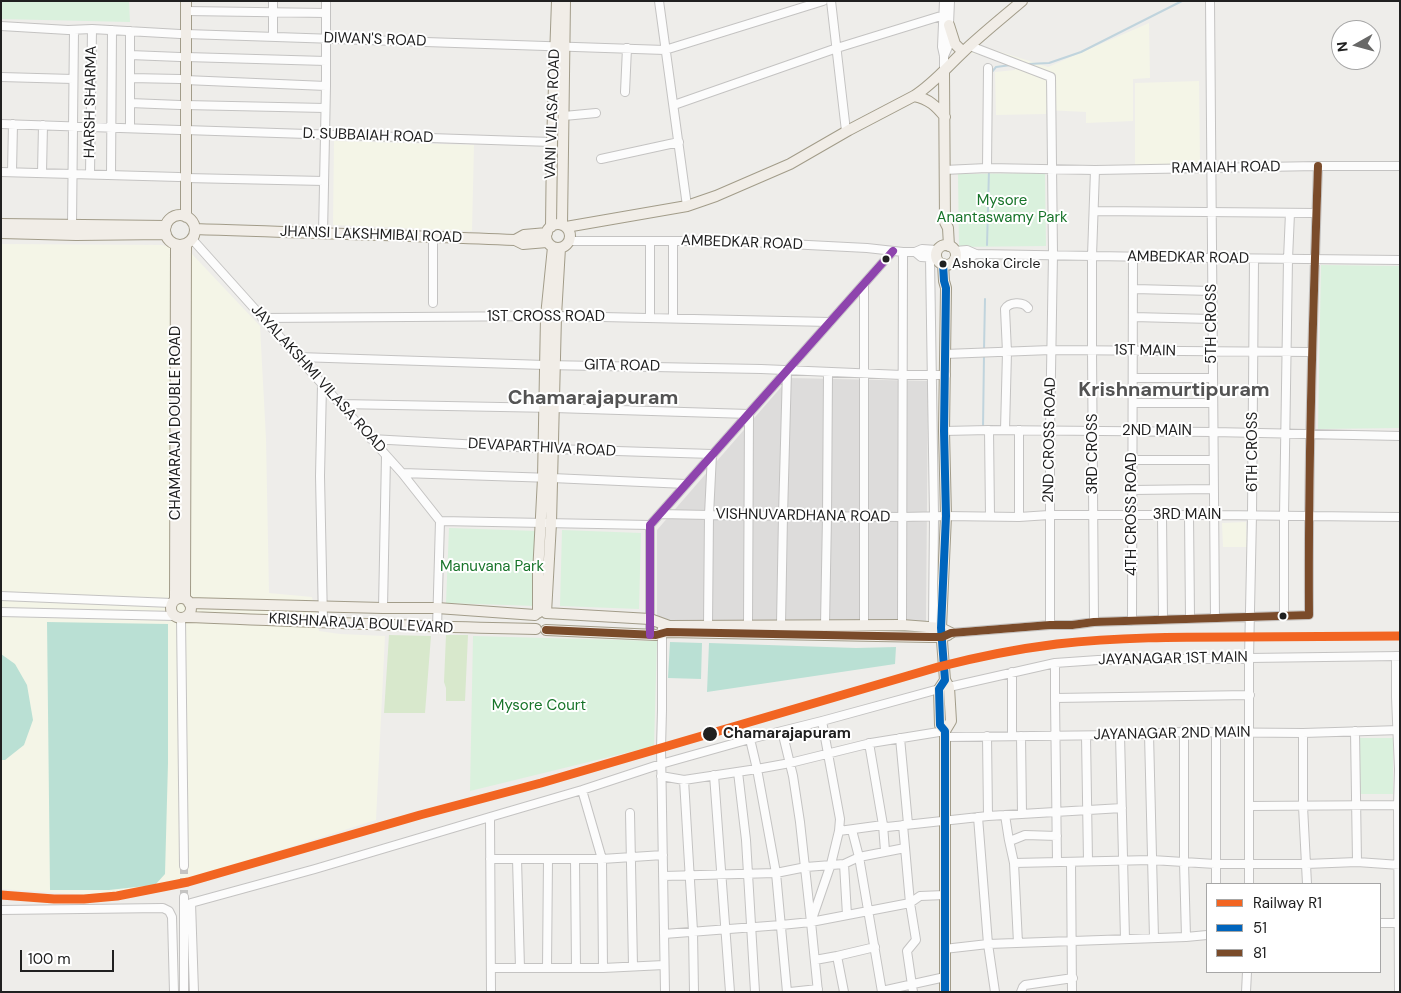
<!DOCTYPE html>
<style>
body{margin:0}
#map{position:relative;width:1401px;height:993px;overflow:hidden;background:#eeedea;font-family:"DM Sans",sans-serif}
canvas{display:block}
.frame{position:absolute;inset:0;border:2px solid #202020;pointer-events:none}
.legend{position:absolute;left:1206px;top:883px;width:175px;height:90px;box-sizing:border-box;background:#fff;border:1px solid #a6a6a6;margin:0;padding:6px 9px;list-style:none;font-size:15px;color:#202020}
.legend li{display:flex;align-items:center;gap:10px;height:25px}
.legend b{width:25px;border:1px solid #a6a6a6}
.north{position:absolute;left:1331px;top:20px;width:50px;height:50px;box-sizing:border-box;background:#fff;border:1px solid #a6a6a6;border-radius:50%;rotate:263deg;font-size:14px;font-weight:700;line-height:20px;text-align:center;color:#202020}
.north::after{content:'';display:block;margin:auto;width:18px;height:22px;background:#686867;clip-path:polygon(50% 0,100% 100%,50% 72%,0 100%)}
.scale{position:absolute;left:20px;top:950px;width:94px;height:22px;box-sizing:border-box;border:2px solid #202020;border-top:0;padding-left:6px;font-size:15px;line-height:18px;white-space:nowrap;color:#202020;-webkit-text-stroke:4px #fff;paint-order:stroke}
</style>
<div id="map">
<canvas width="1401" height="993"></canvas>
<div class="frame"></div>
<ul class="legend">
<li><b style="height:6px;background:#f26522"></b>Railway R1</li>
<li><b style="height:6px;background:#0065bd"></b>51</li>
<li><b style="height:6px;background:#7a4b2a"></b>81</li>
</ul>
<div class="north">N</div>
<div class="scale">100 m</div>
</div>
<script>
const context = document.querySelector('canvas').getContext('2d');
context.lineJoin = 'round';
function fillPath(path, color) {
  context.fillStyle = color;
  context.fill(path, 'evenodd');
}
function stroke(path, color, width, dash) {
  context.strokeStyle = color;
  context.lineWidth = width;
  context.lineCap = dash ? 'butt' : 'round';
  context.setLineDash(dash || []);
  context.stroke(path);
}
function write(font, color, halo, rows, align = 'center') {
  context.font = font + ' "DM Sans",sans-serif';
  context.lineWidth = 4;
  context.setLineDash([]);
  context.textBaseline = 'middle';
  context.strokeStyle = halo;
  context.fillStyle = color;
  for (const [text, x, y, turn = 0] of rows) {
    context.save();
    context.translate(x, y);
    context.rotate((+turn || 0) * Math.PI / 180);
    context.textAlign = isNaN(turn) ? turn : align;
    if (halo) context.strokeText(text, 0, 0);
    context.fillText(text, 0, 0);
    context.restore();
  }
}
fillPath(new Path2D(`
 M789,378L928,381L926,621H670L657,616V530Z`), '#dddcdb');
fillPath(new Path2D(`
 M1149,23L1150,78L1133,79V121L1086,123V112L1046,110V114L996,115L995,72L1015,70V64L971,53L979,45L1048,67Z
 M1199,81L1200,166L1135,165V83Z
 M334,141L474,145L472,231L333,225Z
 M1,244L162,245L191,253L260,326L266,439L269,593L312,597L319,631L340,634L385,636L376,820L163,887L88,895L1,889Z
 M1246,522L1247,547H1223L1222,523Z`), '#f4f5e7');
fillPath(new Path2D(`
 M389,635L431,636L425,713H384Z
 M446,635H468L465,701H446V688L444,682Z`), '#d8e8cc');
fillPath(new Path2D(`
 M1,1H129L130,22L1,19Z
 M1045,173L1046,246L959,247L958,174Z
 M1321,265L1400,266V428L1318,429Z
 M449,528L537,531L535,606L446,603Z
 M562,530L641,533L639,609L560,606Z
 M473,636L657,641L654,746L470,791Z
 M1353,738H1393V794H1354Z`), '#daf1dd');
fillPath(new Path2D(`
 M47,622L168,624V763L165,874L155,885L109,890H50Z
 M670,642L702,643L701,679L668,678Z
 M709,643L856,648L896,647L895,664L707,692Z
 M1,654L15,664L27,685L33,720L24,745L5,760H1Z`), '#bae0d4');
stroke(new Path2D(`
 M1028,64L1049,63L1081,52L1182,1
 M991,73L996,67L1011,65
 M987,245L989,170
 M984,350L985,299
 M983,428L984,355`), '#c0d4dd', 2);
stroke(new Path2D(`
 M184,866V897`), '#c5c4c2', 8, [8, 4]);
const minor = new Path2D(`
 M659,1L687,206
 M831,1L846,131
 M1210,1L1215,618
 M186,11L326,13
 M1,26L68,30L92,29L180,34
 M130,31V128
 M186,34L665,50L823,1
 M273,36V1
 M970,46L1051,77L1053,254L1050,431V625
 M130,55L180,57
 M944,56L948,47L950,1
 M186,57L326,61
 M944,71V56L942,47L944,1
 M1,77L73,79
 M130,78L180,79
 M185,80L326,86
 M625,92L627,48
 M130,103L180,105
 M185,105L325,108
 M674,105L837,48L944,15
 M564,116L596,113
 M1,124L180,130
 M185,130L552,142
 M601,159L679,142
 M987,168L988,68
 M944,170L987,168L1095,170L1318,166H1400
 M1,172L179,177
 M12,172L13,124
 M42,173L43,125
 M90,174L92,29
 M111,175L112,30
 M186,178L324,181
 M1095,211L1316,213
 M72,225L74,30
 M323,234L326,86V1
 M192,239L402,473L440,521
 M569,241H730L867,248L903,252H915L922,249L937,250
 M650,241V318
 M673,241V318
 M955,251L967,250L976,254L1212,258L1400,260
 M915,252L921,257L936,258
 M930,258L934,516L933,627
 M954,259L968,258L976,254
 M1134,289L1212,291
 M433,303V236
 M1133,317L1212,319
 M262,318L556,316L830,322
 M945,354L1051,350L1312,352
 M298,357L545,365L761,369L902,375H946
 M1133,378H1213
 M322,385L320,476L323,621
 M1133,403H1213
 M340,404L554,408L749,414L748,625
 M989,430L990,516
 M1005,430L1007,352L1005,309C1009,302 1023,301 1028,308
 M1019,430V517
 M944,431L989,430L1213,432L1400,436
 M371,439L553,449L712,454L709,515L708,625
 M1132,460H1213
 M402,473L552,478L686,484
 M1132,490L1213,489
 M660,514L709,515L902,517L946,516L1019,517L1049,515H1214L1400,517
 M1162,515L1163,619
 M1189,515L1190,618
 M440,521L650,525
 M1,596L172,603
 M383,608L386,456
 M1,612L175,616
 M1284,616V516L1288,259L1290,213
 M181,618L184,866
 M1132,621L1133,257
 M1094,622L1092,351V256L1095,170
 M781,624L783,516L787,370
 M825,625L827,517L828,372
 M902,625L903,252
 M864,626V284
 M437,628L440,521
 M662,629V710L661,748L665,992
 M951,633L1050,625H1072L1094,622L1309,615C1308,465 1313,316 1318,166
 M650,635V525L893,251
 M1396,656V697L1399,769L1398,805L1399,992
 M1055,663V698L1057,862
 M1012,672V736
 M949,687L1055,663L1098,660L1400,656
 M1055,698L1250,695
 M822,721L840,819L839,831
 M782,731L793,776L800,822L811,922L818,992
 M1355,731L1357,862
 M1184,732V862L1186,937
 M1303,733V806L1307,884
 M1149,734L1154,938
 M1120,735L1125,939
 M987,736L988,816
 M1021,736L1022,814
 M1086,736L1088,861
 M945,737L1120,735L1184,732L1303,733L1400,730
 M900,738L908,824
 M750,739L757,769L776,873L787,992
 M869,743L883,825L885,851
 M738,772L746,840L755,992
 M714,775L730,992
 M661,776L684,780L757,769L790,763L871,743L945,731
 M684,780L693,931L694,992
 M582,790L602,859L603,968
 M1249,806L1400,805
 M630,813L633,966
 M1005,815C1007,831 1010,847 1014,863L1018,943
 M978,817L988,944L995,992
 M903,825L910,903L916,940L907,951L913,992
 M852,830L859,857L882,992
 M1010,841L1025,835L1057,836
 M490,859H602L663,855
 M517,859L520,968
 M575,859L576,968
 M1071,862L1072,992
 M1014,863L1152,860L1215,864H1306L1357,862L1400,865
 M844,864L847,915
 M663,876L776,873L806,867L844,864L859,857L905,848
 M1216,884V732
 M1249,884V658L1252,515L1254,259
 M1,910L163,908L169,911L172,917L174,992
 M811,922L831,864L839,831L883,825L887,827L988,816L1122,808
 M1380,923H1399
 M664,934L781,925L811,922L910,903L920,896L945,895
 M944,949L988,944L1186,937L1207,935
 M837,956L875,947
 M815,960L837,956L844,992
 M492,968H603L664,965
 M547,968L548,859
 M882,991L945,977
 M184,992V897
 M194,992L191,903L315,869L490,817
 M491,992L490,817L582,790L661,764L750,739L822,721L939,689
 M790,992L818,989
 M1021,992L1023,987L1025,985L1073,978
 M1246,992L1247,972`);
const major = new Path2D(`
 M186,1V217
 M949,25L955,44L963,52
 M944,71L945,222L948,228L949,246
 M914,96C929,99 936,106 945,117
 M165 230a15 15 0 1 1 30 0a15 15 0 1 1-30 0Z
 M1,224L166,226
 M546 236a12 12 0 1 1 24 0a12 12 0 1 1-24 0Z
 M562,225L565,1
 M551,227L552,142L557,1
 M566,227L687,206L716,196L790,164L849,130L914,96C933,84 947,67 963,52C982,34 1002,18 1022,1
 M195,229C302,233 408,235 515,240L524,235L547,233
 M1,233L76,235L166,234
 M515,240L523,244L547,242
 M936 255a10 10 0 1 1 20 0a10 10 0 1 1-20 0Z
 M560,248L556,316L551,523L546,613L650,619L669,626L902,625L941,628L951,633
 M943,264L944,281L946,288L944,431L946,516L941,628L945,680L939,689L940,725L945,731V992
 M171 608a10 10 0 1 1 20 0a10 10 0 1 1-20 0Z
 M185,599L186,244
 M175,600L176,245
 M189,603L383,608H437L535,615
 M538,613V574L543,478L546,316L553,247
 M186,617C303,621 419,627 536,629
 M546,630L656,635L667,632L930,637H942L948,635
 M945,680L949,687L951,721L945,731`);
stroke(minor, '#c4c3c2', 10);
stroke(major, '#a29c89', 12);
stroke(minor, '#fcfcfc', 8);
stroke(major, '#f1ede7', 10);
stroke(new Path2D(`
 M943,264L944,281L946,288L944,431L946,516L941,628L945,680L939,689L940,725L945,731V992`), '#0065bd', 8);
stroke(new Path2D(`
 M546,630L656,635L667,632L930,637H942L951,633L1050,625H1072L1094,622L1309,615C1308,465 1313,316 1318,166`), '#7a4b2a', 8);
stroke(new Path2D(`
 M650,635V525L893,251`), '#8e44ad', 8);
stroke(new Path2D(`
 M1,895L54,899H84L117,896L188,882L420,815L541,783L938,667C977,657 1017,649 1057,644C1118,637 1179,637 1240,637C1293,637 1346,636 1400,636`), '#f26522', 9);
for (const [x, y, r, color] of [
 [886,259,4.5,"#202020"],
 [943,264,4.5,"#202020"],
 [1283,616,4.5,"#202020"],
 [710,734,8,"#202020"]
]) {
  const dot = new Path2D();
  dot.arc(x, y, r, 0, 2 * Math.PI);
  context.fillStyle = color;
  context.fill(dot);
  stroke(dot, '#fff', 2);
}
write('14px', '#202020', '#fff', [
 ["Ashoka Circle",952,264]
], 'left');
write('15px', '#202020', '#fff', [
 ["DIWAN'S ROAD",375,40,2],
 ["HARSH SHARMA",91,102,-89],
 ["VANI VILASA ROAD",553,114,-88],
 ["D. SUBBAIAH ROAD",368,136,2],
 ["RAMAIAH ROAD",1226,168,-1],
 ["JHANSI LAKSHMIBAI ROAD",371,235,2],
 ["AMBEDKAR ROAD",742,243,2],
 ["AMBEDKAR ROAD",1188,258,1],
 ["1ST CROSS ROAD",546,317],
 ["5TH CROSS",1212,324,-90],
 ["1ST MAIN",1145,351,1],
 ["GITA ROAD",622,366,1],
 ["JAYALAKSHMI VILASA ROAD",318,379,48],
 ["CHAMARAJA DOUBLE ROAD",176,423,-90],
 ["2ND MAIN",1157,431],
 ["2ND CROSS ROAD",1050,440,-89],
 ["DEVAPARTHIVA ROAD",542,448,3],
 ["6TH CROSS",1253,452,-90],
 ["3RD CROSS",1093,454,-90],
 ["4TH CROSS ROAD",1132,514,-90],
 ["3RD MAIN",1187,515],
 ["VISHNUVARDHANA ROAD",803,516,1],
 ["KRISHNARAJA BOULEVARD",361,624,3],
 ["JAYANAGAR 1ST MAIN",1173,659,-1],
 ["JAYANAGAR 2ND MAIN",1172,734,-1]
]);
write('15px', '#18742a', '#fff', [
 ["Mysore",1002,201],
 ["Anantaswamy Park",1002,218],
 ["Manuvana Park",492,567],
 ["Mysore Court",539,706]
]);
write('bold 15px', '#202020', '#fff', [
 ["Chamarajapuram",723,734]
], 'left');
write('bold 20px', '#535353', '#fff', [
 ["Krishnamurtipuram",1174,391],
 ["Chamarajapuram",593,399]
]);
</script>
